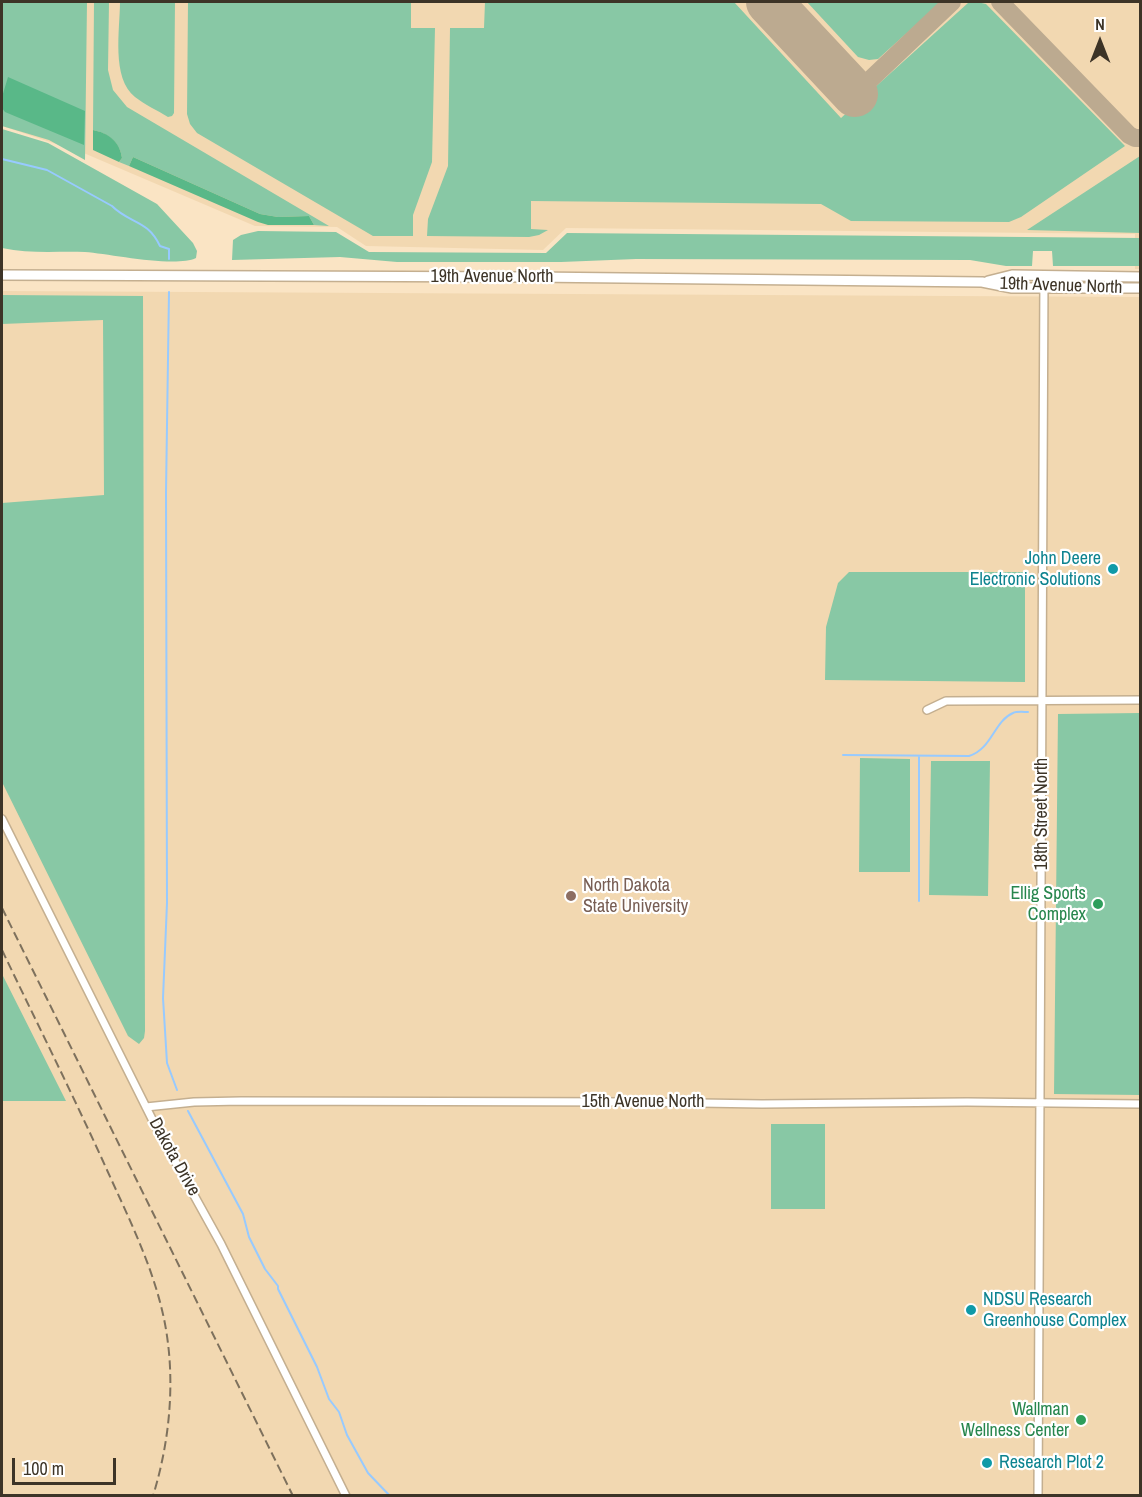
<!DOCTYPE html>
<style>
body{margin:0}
#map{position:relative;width:1142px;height:1497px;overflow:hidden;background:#fae4c4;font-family:"Archivo Narrow",sans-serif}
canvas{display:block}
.frame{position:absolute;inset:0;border:3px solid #3d3427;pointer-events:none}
.north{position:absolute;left:1070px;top:12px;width:60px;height:60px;-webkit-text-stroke:4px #fff;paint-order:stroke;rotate:0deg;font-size:16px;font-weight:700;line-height:24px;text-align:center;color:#3d3427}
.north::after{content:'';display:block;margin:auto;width:21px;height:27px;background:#3d3427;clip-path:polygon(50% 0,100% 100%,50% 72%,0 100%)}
.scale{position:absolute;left:12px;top:1458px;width:104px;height:27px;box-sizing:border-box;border:3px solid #3d3427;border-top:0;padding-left:8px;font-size:18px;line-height:21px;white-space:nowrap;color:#3d3427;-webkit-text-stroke:4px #fff;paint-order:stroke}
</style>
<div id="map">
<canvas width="1142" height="1497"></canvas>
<div class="frame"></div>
<div class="north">N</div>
<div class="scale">100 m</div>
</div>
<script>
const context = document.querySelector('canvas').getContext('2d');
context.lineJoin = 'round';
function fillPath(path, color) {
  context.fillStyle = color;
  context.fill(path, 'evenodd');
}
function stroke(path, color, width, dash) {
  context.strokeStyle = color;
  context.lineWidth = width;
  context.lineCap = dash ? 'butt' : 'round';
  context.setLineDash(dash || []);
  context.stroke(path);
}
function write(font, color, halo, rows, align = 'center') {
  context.font = font + ' "Archivo Narrow",sans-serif';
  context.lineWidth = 4.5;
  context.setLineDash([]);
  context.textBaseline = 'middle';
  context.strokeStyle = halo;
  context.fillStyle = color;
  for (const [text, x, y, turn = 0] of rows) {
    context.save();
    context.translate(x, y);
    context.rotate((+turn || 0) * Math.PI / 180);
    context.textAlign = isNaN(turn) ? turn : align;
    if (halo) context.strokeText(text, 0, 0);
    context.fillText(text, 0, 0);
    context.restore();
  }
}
fillPath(new Path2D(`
 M2,2H1140V269H1135V234L566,228L543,250L366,246L337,227L255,226L86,154L2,126Z
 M2,291L1140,297V1495H2Z`), '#f2d8b1');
fillPath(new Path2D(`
 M2,2H87L85,160L49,140L2,126Z
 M94,2H109L108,70L113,90L127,107L329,226L314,225L309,216L278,217L260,214L133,157L129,166L119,162L122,158C120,142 108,133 93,130Z
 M120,2H175L174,113L172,116L168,117C157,110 145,105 135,97C111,78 120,29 120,2Z
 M188,2H411V28H435L432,162L413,215V236H373L197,133L190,124L187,114Z
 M485,2H734L841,118L968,3L977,2L986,4L1125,146L1021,217L1009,222L851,221L821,204L531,201V229L548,230L539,235L529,237L427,236L428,219L448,166L450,28H484Z
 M807,2H941L878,59L869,60L858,57Z
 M2,129L48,143L157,204L193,243L197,251L196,258C175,268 111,254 85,252C57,251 29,254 2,248Z
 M1140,156V233L1027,230Z
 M258,231L336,232L369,252L546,253L567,233L1140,238V266H1053L1052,251H1033L1032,266H1006L970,260L636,259L561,262H397L340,257L232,260L233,240L241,235Z
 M2,295L143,296L145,1031L144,1038L139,1044L128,1036L2,782V503L104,495L103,320L2,324Z
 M849,572H1025V682L825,680L826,627L838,583Z
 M1140,713V1095L1054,1094L1058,714Z
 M860,758L910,759V872H859Z
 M931,761H990L988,896L929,895Z
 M2,974L66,1101H2Z
 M771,1124H825V1209H771Z`), '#88c8a5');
fillPath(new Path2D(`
 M8,77L85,111L84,145L5,112L2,108V97Z
 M93,130C109,133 120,142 122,158L119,162L93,150Z
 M133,157L260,214L278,217L309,216L314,225H268L258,222L129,166Z`), '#59b888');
stroke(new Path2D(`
 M2,159L47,170L112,206C130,224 147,219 160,246L169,249V259
 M169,292L166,492L167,903L163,998L167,1063L177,1090
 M843,755L969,756C992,749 994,721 1013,713C1017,711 1024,712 1028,712
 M919,756V901
 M188,1111L243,1214L249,1237L265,1269L278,1286V1289L317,1367L329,1399L339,1412L347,1435L368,1473L390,1496`), '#97caff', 2);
stroke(new Path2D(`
 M1000,2L1129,135L1135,138H1140
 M855,94L952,2`), '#bcaa90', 18);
stroke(new Path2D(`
 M769,2L855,94`), '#bcaa90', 46);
const minor = new Path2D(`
 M927,710L946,701L1140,700
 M2,819L154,1123L221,1244L346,1496
 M146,1107L194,1102L241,1101L638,1102L762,1104L967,1102L1140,1104
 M1038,1496L1044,276`);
const major = new Path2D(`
 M2,275L533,277L982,282L1012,288H1140
 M988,281L1012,275L1140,277`);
stroke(minor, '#c4af90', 10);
stroke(major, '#c4af90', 12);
stroke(minor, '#fff', 7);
stroke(major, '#fff', 9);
stroke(new Path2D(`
 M2,908L293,1496
 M2,950C35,1019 70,1089 102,1159C123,1206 147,1253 160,1302C177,1365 172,1434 153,1496`), '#7e715d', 2, [9, 4.5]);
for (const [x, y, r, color] of [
 [1113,569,6,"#0f9aa8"],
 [571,896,6,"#8d6e63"],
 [1098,904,6,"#2e9e5b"],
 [971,1310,6,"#0f9aa8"],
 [1081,1420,6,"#2e9e5b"],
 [987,1463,6,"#0f9aa8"]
]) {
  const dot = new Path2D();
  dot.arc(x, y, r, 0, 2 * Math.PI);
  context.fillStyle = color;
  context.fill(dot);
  stroke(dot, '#fff', 2);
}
write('18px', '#3d3427', '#fff', [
 ["19th Avenue North",492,277],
 ["19th Avenue North",1061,286,2],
 ["18th Street North",1042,814,-90],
 ["15th Avenue North",643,1102],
 ["Dakota Drive",174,1157,61]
]);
write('18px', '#0d838f', '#fff', [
 ["John Deere",1101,559,"right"],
 ["Electronic Solutions",1101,580,"right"],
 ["NDSU Research",983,1300],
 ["Greenhouse Complex",983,1321],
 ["Research Plot 2",999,1463]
], 'left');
write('18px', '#785e54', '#fff', [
 ["North Dakota",583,886],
 ["State University",583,907]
], 'left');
write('18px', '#27864d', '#fff', [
 ["Ellig Sports",1086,894],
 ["Complex",1086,915],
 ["Wallman",1069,1410],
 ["Wellness Center",1069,1431]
], 'right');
</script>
